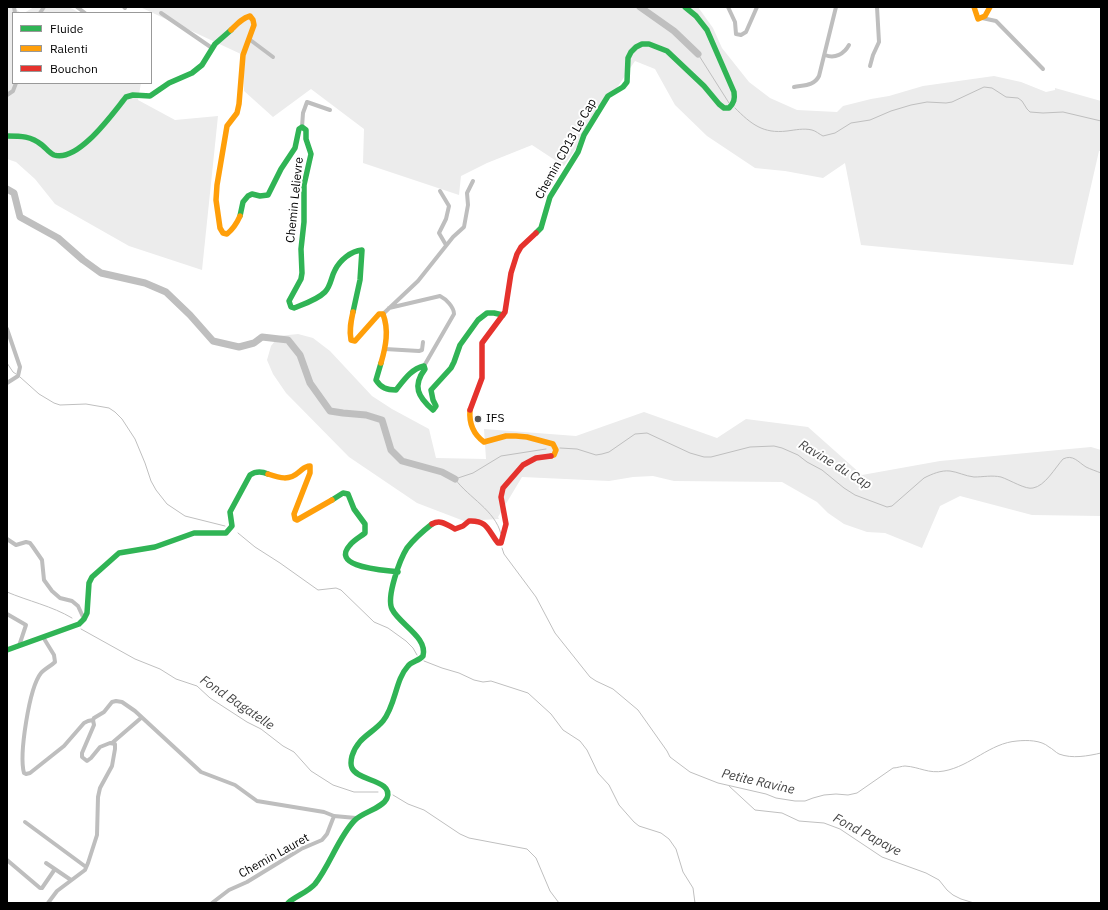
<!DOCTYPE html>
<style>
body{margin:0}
#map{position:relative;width:1108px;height:910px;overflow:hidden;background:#fff;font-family:"IBM Plex Sans",sans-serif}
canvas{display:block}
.frame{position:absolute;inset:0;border:8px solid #000;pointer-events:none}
.legend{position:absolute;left:12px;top:12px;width:140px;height:72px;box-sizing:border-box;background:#fff;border:1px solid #999;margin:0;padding:5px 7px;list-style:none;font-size:12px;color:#000}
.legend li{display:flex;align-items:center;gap:8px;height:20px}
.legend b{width:20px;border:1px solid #999}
</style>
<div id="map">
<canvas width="1108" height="910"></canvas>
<div class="frame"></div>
<ul class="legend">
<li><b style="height:5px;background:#30b455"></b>Fluide</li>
<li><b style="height:5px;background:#ff9f0a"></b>Ralenti</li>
<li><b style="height:5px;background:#e5322d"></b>Bouchon</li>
</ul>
</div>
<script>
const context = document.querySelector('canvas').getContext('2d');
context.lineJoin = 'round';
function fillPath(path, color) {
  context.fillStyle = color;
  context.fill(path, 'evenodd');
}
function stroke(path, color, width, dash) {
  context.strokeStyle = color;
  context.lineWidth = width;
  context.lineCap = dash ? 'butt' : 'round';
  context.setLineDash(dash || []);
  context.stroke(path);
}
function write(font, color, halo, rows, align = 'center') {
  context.font = font + ' "IBM Plex Sans",sans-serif';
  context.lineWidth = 4;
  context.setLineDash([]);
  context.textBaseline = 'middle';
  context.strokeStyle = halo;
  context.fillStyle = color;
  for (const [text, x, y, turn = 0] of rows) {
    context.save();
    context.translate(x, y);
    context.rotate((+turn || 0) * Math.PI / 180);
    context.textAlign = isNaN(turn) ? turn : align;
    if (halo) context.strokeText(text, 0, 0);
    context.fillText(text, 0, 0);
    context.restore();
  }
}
fillPath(new Path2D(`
 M7,7H13L21,13H13V83H141L138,100L175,120L218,116L202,270L129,246L55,204L35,179L16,162L7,159Z
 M34,7H69L80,13H24Z
 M140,7H698L713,28L722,48L749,82L770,98L797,110L837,112L843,106L871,99L889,96L923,86L994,76L1021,82L1046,92L1055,90V88L1101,101V151H1099L1073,265L861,245L845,163L823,178L785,171L755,168L707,136L675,105L655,69L635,61L564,166L532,145L487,163L461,176L459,195L363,163L364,129L311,89L273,117L244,91L243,55Z
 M298,334L313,338L330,351L372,396L392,409L429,429L436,458L486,459L484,429L576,436L644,412L717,438L746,419L808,427L862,475L940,461L1091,447L1101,450V516L1032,515L960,496L940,506L922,548L885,533L867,532L844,524L828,513L817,502L782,482L674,481L653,476L633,477L609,481L522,477L498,517L499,519L464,521L417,503L349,457L286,393L273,374L267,360L271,346L279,336Z`), '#ececec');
stroke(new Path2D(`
 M698,54L729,103
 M735,108C751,124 763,134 787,131C795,130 804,128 812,130C816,131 819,134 823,136L835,133L851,123L870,120L891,111L911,105L927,102L946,103L952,102L984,87L992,88L1006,97L1018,98L1022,101L1027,109L1030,112L1043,113L1063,112L1101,121
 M7,363L13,372L16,374
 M20,377L39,394L54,403L60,405L86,404L109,408L115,412L122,419L135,439L145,463L151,481L156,490L167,504L185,516L225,526
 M560,448L577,449L596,455L602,454L609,452L635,434L647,433L690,453L704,457H711L750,447L774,446L782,448L798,455L807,462L822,470L844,488L855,495L887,507L892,506L924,478C932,474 941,470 950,471C958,472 965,476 974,477C983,477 992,475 1001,477C1010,480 1026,490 1033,488C1045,486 1055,468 1063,459C1073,454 1078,462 1086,467C1090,469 1096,471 1101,473
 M238,533L255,547L280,563L318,590L336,588L341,590L374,622L388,628L406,641L413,648L417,655
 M501,534C495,510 469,498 455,479L473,473L501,456L546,449
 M502,548L504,554L536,597L555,633L590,677L596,681L613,689L638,710L667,751L670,757L690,772L718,783L766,794L776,798L795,801H805L813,798L824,795L836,794L848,795L857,793L893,768C897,768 902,766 905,766C920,767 928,774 944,771C971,766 990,743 1017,741C1027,740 1041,740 1049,747C1053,749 1055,752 1059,754C1072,759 1088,756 1101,753
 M7,592C28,601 52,606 72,618
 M81,629L135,659L160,669L176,679L197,686L210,698L247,722L261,729L283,746L294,752L311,771L333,785L354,792H378
 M424,661L442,668L459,673L474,680L483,682L491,681L528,693L551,714L563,730L580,741L587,750L598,773L609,785L619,805L634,822L639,826L661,833L669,839L676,849L683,872L693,888L695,903
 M729,786L755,810L782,813L799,821L824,823L840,829L882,857L926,873L939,880L947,890L953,895L961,899L974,903
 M393,795L408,804L424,810L460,834L469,838L527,849L536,858L550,891L559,903`), '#bfbfbf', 1);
stroke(new Path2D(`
 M640,7L674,31L698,54
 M7,189L14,193L20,217L58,238L83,260L101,273L145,283L166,292L190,315L213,341L239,347L254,343L262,337L288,340L300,355L310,383L330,411L343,413L366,415L382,420L391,450L402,461L442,472L455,479`), '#bfbfbf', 7);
stroke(new Path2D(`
 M14,7L15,13
 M77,7L85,13
 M124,7L125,8
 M728,7L735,22L736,34L741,35L746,32L757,7
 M40,13L44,7
 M161,13L212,48
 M982,18L996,21L1043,69
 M249,39L273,57
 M825,55C835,59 844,54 849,45
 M870,66L873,55L879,42L877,7
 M794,87C804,85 814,86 819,76L836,7
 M7,95L13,91L16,83
 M302,127L303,113L307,102L330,110
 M440,191L449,206L446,219L439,233L446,245
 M389,308L440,296C446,299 454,307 454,314L424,366
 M383,314L418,281L453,237L464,227L468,205L467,193L473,181
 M7,329L20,367L18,376L7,383
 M385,349L419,351L422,350L423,342
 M7,539L16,545L26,542L30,543L33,547L42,560L44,580L52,591L60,598L72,601L78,606L84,619
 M7,614L26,625L19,646
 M43,637L54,655L55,662C51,666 44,669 41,673C29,688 19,755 24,773L26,774L30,773L64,746L84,723L88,721L93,720L94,725L82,753V757L87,761L91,758L100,747L110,743L115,744V749L112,766L100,788L98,797L97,835L88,863L85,870L57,891L48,903
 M93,720L94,718L104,712L112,702L116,701L122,702L135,711L201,772L235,785L257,801L324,812L334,816L356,818
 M112,743L141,718
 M25,822L86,867
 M7,860L40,888H42L55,869
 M46,863L71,880
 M212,903L229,890L247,882L301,849L322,840L327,834L334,816`), '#bebebe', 4);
stroke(new Path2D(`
 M7,136C21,136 31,136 42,145C46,148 49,153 54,155C78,163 113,113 126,97L133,95L150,96L169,83L192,73L202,65L215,44L231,30
 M240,216L243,202L248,196L252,194L260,196L268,195L281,169L295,148L299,129L302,127L306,130V139L311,154L304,185V222L301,249L302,273L301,279L289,301L291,307L294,308C304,304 317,300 325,292C331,286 331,277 335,270C340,260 351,251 362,250L360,280L353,312
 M536,233L541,228L550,197L578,152L584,135L608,96L623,87L627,82L628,58L631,52L636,47L642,44H649L667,51L704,86L719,104L724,108H729C734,103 735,99 734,92L707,30L696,16L685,7
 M381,363L376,380C381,388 387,390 396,390C404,380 411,369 424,366L425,369C412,386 418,397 433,410L436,406L433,400L431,390L451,368L454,362L460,345L478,320L487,313H494L503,315
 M332,500L343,493L348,494L354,509L365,524V533C360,537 354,540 350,545C329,568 387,570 398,572
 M7,650L79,624L84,619L87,613L89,583L92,577L119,553L155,547L194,533H226L232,526L230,512L250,475C256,471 261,471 268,474
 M288,903C296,896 308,892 315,884C330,865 339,836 355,820C363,812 383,808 387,798C394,780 357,781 352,768C350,764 351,760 352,756C358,737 372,734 383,721C396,705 395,680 408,666C412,661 419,661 423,656C428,637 399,624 392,609C386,597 400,559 407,548C414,539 423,531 432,524`), '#30b455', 5.5);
stroke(new Path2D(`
 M974,7L978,19L985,16L990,7
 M231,30C237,24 242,18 250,16L253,20L254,25L243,55L239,104L237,113L227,126L217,185L216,200L220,228L223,233L227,234C233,229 237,223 240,216
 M353,312C351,321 349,330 351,340L355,341L379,314H383C389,330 386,346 381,363
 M470,410C469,422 473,434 484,442L506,436H516L527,437L553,444L556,450L554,455L551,456
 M268,474C280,478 289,481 299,472C303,469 305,466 310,466V473L294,514L295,519L297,520L332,500`), '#ff9f0a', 5.5);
stroke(new Path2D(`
 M470,410L482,378V343L505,312L511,273L517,254L521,247L536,233
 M432,524C441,519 447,525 455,529L463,526L469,521C488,520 488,531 498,543H501L506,524L501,497L503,488L523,465L536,458L551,456`), '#e5322d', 5.5);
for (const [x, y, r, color] of [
 [478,419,4,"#595959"]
]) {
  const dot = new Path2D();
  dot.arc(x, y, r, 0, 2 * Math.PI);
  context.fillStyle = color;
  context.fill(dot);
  stroke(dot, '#fff', 1.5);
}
write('12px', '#000', '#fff', [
 ["Chemin CD13 Le Cap",566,149,-61],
 ["Chemin Lelievre",295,200,-84],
 ["Chemin Lauret",274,856,-29]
]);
write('12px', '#000', '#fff', [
 ["IFS",486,419]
], 'left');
write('italic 13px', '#444', '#fff', [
 ["Ravine du Cap",835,465,31],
 ["Fond Bagatelle",237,703,34],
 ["Petite Ravine",758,782,13],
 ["Fond Papaye",867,835,28]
]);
</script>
